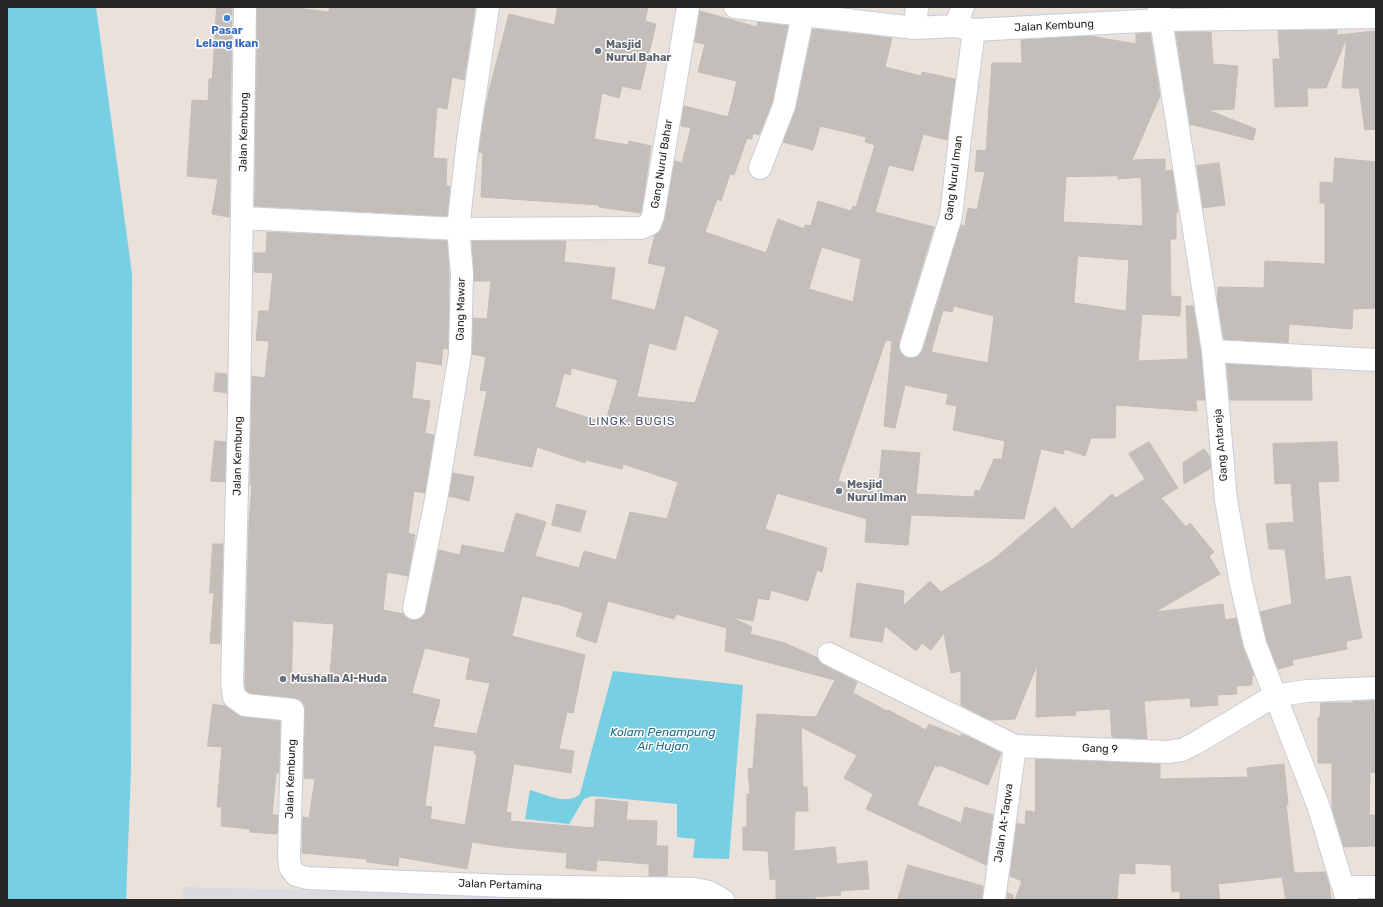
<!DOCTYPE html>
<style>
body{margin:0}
#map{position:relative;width:1383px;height:907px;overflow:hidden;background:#e9e1da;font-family:Rubik,sans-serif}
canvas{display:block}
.frame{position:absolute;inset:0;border:8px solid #272727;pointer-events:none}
</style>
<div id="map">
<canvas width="1383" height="907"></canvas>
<div class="frame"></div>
</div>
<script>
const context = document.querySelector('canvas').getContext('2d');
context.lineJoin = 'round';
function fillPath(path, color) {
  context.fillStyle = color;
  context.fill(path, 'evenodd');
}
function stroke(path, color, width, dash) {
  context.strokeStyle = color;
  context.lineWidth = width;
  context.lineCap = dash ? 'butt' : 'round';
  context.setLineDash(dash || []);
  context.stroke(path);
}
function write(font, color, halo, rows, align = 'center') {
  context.font = font + ' Rubik,sans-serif';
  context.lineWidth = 3;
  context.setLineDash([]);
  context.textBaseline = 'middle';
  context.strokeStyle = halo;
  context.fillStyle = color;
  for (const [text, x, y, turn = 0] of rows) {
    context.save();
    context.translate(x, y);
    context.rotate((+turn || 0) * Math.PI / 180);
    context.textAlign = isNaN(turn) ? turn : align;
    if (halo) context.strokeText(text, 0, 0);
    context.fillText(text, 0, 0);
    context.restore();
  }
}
fillPath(new Path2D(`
 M184,887L685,900H182Z`), '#dcdae1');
fillPath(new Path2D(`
 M7,7H96L132,274L131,769L126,900H7Z
 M613,671L743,685L729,859L693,858L695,839L677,837V804L592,796L584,799L569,824L525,819L530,790C545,794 567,806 580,794Z`), '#76cfe2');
const building = new Path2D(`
 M217,7H232L229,217L212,214L218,179L187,176L192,100L208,101L209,79H212Z
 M257,7H287L329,12L330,7H475L464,80L452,77L447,109L437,107L433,158L447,159L446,186H450L447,216L255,206Z
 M558,7H648L645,21L656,24L640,90L622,86L619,98L602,93L594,139L628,145L629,141L651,146L641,213L599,207V205L481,197L483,153L479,152L484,115L489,91L509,14L554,25Z
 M700,11L757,27L758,22L788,26L772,102L759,135L753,133L752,139L747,138L734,175L730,174L721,201L717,199L705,232L766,253L778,219L804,229L805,225L811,226L818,201L851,211L853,206L856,207L875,145L865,142L866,137L820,126L813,150L783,142L796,109L813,29L892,38L885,67L921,76L922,72L955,79L947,140L923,134L913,171L889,165L875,212L934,227L899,342V348L902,354L908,358H914L919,355L923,350L961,225L965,226L968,208L977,210L985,172L975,171L977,150L986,151L992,63H1022L1021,40L1090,36L1136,44V34L1150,33L1160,96L1132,160L1165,159V171L1172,170L1178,212H1176V239H1170L1171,296L1181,297L1180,316L1142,314L1138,361L1188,359L1186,306H1193L1201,353L1205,400H1196L1197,411L1116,405L1115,438H1091L1085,456L1065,449L1063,454L1041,449L1024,519L911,515L908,545L865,542L867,519L777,493L765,529L827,548L822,572L817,570L808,601L771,590L769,600L758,598L753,621L736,618L735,619L752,627L750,634L785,643L818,658L823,665L857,682L853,693L887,711L888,710L926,730L929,724L961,737V734L975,740L1001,753L988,785L939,765L938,767L935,765L917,805L961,823L965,807L993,815L986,865L866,809L873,794L844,778L857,755L801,727L803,787H807L808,811H795L794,851L835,847L837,864L867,861L869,889L840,891L841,895L815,897V900H776V879L770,880L768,851L743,850V827H747V794H750L748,769L753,768L757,714L816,717L835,680L725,651L727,628L676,614L674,619L608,601L596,643L576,636L583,613L560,605L522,596L512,636L585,655L573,713L567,712L559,749L574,751L571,773L514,764L506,812L511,813L510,821L594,828L596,799L628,802L626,820L657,821L656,846H668L667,876H649V864L597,860L596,871L566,868L567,853L505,847L472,842L467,869L399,857L398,866L367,862V859L302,853L303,817L309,818L315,779L304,778V705L300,700L294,698L250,693L246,690L245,682L249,522L252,485H250L252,376L265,378L269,341L256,340L259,311H269L273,273L254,272V253H266L267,232L447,241L449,273L448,349L443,348L441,365L416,361L412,398L430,401L425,433L434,435L425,493L414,491L408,533L415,535L408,576L387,572L383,610L403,614L406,618L412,620L422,617L426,610L439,550L460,555L462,545L504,553L516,513L546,522L535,556L579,568L584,551L616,560L630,512L667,519L678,482L623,464L622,469L586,460L585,463L537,447L532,467L474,455L487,391L480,390L486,357L472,354L473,318L487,319L491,281H474L472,241H566L564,262L615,268L611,299L655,310L666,267L648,263L655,235L662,229L665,218L675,161L682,163L691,128L681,126L684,106L728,117L737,81L698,72L705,44L695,42ZM1118,176V179L1141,177L1143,226L1063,222L1066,177ZM822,247L861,259L853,302L809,289ZM1078,256L1129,260L1126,311L1074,303ZM954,306L994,316L988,363L931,352L943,310L952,312ZM685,315L719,330L695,403L637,397L649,343L675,350ZM886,340L892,341L884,426L895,428L905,385L948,394L946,404L957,406L953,430L1005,441L1002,459H994L980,491L975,490L974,497L916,494L920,453L882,450L878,493L838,481ZM572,368L618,380L605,423L555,407L564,373L570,375ZM293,621L334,624L330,675L292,674ZM425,648L470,658L466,679L490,683L477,734L433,727L440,700L412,693ZM434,745L475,751L474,754L477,755L465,825L430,819L432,807L425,806Z
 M1337,30V35L1376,31V129L1365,130L1359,88H1342L1347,37L1326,88H1307L1308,106L1275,107L1273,59H1280L1278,31Z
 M1176,32H1211L1213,64L1238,66L1234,109L1208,110L1256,129L1253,140L1190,124Z
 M1335,158L1376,162V308L1353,309L1352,329L1289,324L1288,343L1224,339L1217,298L1218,287L1264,288L1265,261L1325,264V203H1320V182L1333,183Z
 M1219,163L1225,205L1203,208L1197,166Z
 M1227,364L1311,369L1312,400H1230Z
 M216,373L227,374V393L214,391Z
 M215,441L226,442L225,482L211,481Z
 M1149,442L1178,488L1161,498L1186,527L1190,523L1214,552L1209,556L1220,574L1155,612L1223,604L1225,620L1236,618L1243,648L1254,675H1252V685L1236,686L1237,694L1217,695L1218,705L1191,707L1190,698L1144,701L1147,739L1112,737L1110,709L1075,711L1076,715L1036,717L1037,665L1015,719L990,720L961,705V671L951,673L944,633L931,650L922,643L916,651L885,626L882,642L850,637L857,583L904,591L903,606L930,581L941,592L994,559L1055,507L1072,529L1112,494L1116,498L1145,479L1129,454Z
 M1337,442L1339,481L1318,482L1325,580L1350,576L1362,638L1346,641L1347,649L1292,660L1293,665L1278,669L1267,640L1260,612L1292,604L1285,549H1269L1266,524L1294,522L1291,483L1275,484L1273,444Z
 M1204,449L1210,457L1211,468L1184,484L1183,463Z
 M453,473L474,477L469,501L449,496Z
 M557,504L586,511L580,532L552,525Z
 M213,544H223L220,644L210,643L214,593H210Z
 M1374,701V707H1376V773L1370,772L1369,815H1376V846L1344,847L1332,808V763H1318V717L1320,718L1321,703H1353V702Z
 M213,704L225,706L243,717L280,721L279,773H276L272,815H278L277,834L250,832V829L221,826L222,807H217L222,747L208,746Z
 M1036,759L1160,764V779L1248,777L1247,768L1284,764L1288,804L1286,805L1294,873L1325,872L1329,885L1331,900H1286L1282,877L1218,884L1220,900H1180V891L1172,892L1171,865L1135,863V874L1119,873L1117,900H1015L1022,881L1010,876L1017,823L1025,825L1026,811L1035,812Z
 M908,865L983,886L982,900H898Z
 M1008,893L1013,895V900H1007Z`);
fillPath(building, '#c4beba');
stroke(building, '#c3bcb4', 1);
const minor = new Path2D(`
 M245,7L239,410L232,683L234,697L245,705L293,710L289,856L290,867L296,875L307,878L507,886L694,889L709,892L723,900
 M735,7L915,28L955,26L974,30L1160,20L1376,17
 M1159,7L1213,351L1226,500L1241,584L1255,644L1318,805L1347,900
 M955,26L963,7
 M915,28L917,7
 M760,168L784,106L803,14
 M243,218L458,229L641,228L650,224L653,216L688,7
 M911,346L951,216L962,121L974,30
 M1213,351L1376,360
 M414,608L436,500L460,354L462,273L458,229L468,140L488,7
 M829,654L1015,746L1168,752L1182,750L1196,743L1274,696L1307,691L1376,688
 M1343,887H1376
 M994,900L1015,746`);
stroke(minor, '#c8cdd8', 24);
stroke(minor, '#fff', 22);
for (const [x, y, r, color] of [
 [227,18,4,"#3f7fe0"],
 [598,51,4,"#6b7280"],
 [839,491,4,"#6b7280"],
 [283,679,4,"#6b7280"]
]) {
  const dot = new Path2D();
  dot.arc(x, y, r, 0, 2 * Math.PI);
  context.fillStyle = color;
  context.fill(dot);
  stroke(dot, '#fff', 1.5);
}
write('11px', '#272727', '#fff', [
 ["Jalan Kembung",1054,26,-3],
 ["Jalan Kembung",244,132,-89],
 ["Gang Nurul Bahar",662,164,-81],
 ["Gang Nurul Iman",954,178,-83],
 ["Gang Mawar",461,309,-89],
 ["Gang Antareja",1221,445,-95],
 ["Jalan Kembung",238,456,-89],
 ["Gang 9",1100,749,2],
 ["Jalan Kembung",291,779,-88],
 ["Jalan At-Taqwa",1004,823,-82],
 ["Jalan Pertamina",500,885,2]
]);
write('bold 11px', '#366cbe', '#fff', [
 ["Pasar",227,31],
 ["Lelang Ikan",227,44]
]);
write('bold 11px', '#5b616d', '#fff', [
 ["Masjid",606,45],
 ["Nurul Bahar",606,58],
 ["Mesjid",847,485],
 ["Nurul Iman",847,498],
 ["Mushalla Al-Huda",291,679]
], 'left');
context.letterSpacing = '1px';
write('12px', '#4d5773', '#fff', [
 ["LINGK. BUGIS",632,422]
]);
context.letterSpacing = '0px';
write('italic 12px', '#196d89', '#fff', [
 ["Kolam Penampung",663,733],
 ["Air Hujan",663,747]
]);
</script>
